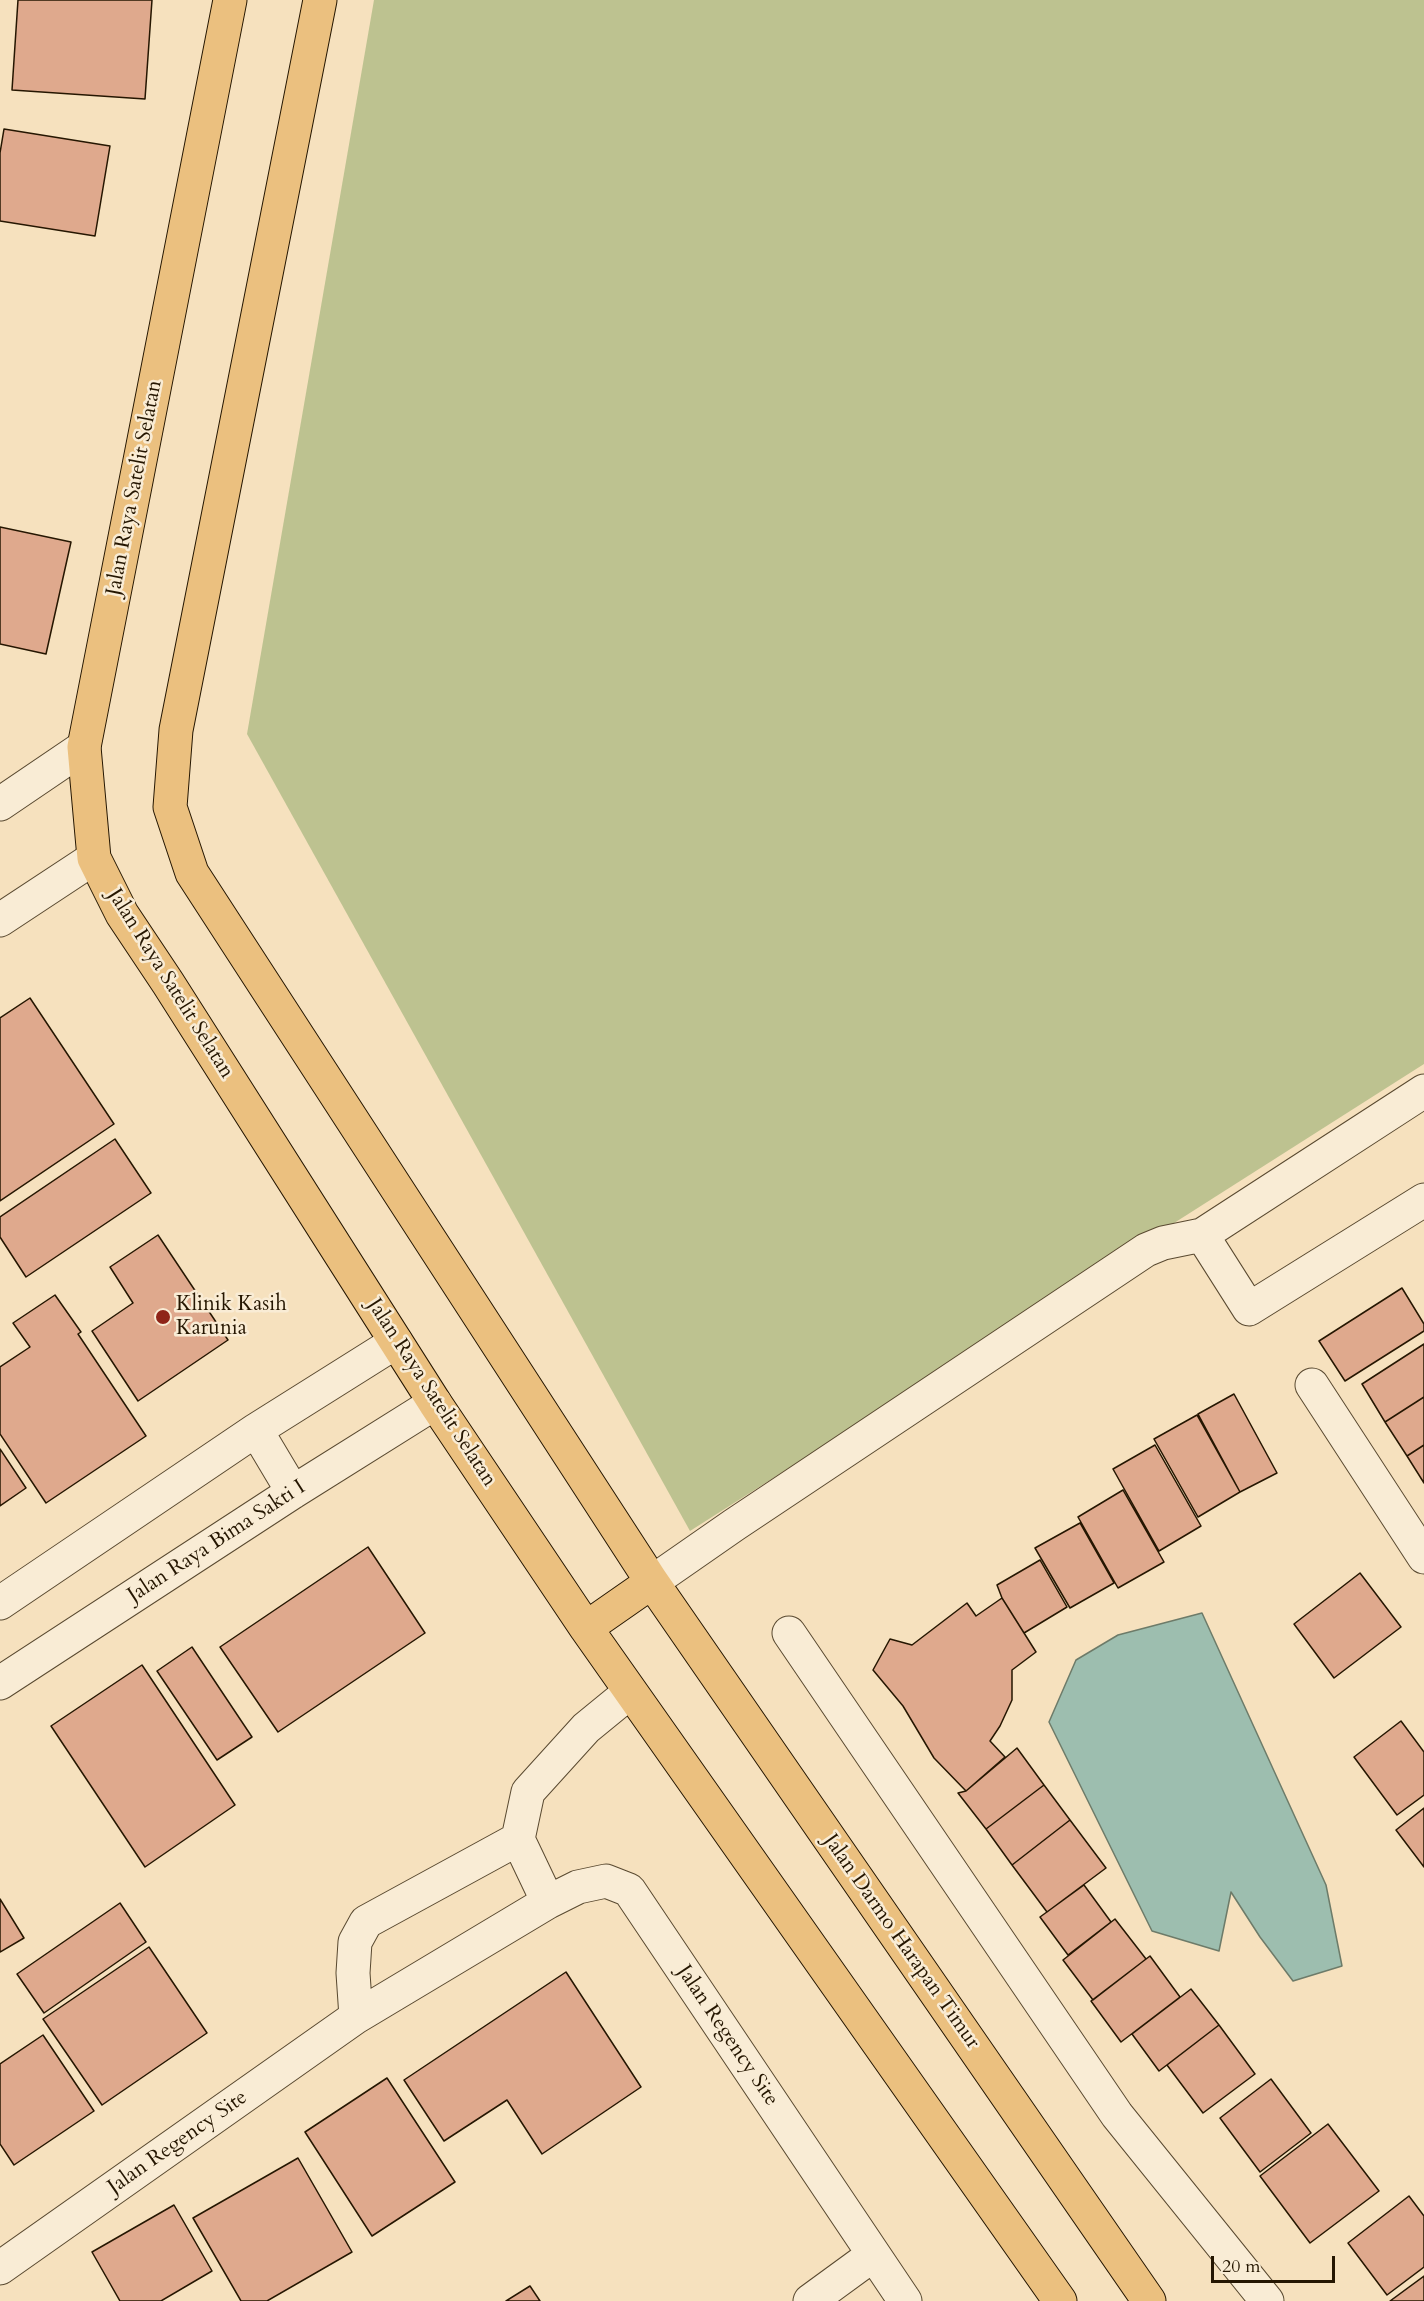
<!DOCTYPE html>
<style>
body{margin:0}
#map{position:relative;width:1424px;height:2301px;overflow:hidden;background:#f6e1be;font-family:Cardo,serif}
canvas{display:block}
.scale{position:absolute;left:1211px;top:2256px;width:124px;height:27px;box-sizing:border-box;border:3px solid #251601;border-top:0;padding-left:8px;font-size:18px;line-height:21px;white-space:nowrap;color:#251601;-webkit-text-stroke:4px #f9ecd5;paint-order:stroke}
</style>
<div id="map">
<canvas width="1424" height="2301"></canvas>
<div class="scale">20 m</div>
</div>
<script>
const context = document.querySelector('canvas').getContext('2d');
context.lineJoin = 'round';
function fillPath(path, color) {
  context.fillStyle = color;
  context.fill(path, 'evenodd');
}
function stroke(path, color, width, dash) {
  context.strokeStyle = color;
  context.lineWidth = width;
  context.lineCap = dash ? 'butt' : 'round';
  context.setLineDash(dash || []);
  context.stroke(path);
}
function write(font, color, halo, rows, align = 'center') {
  context.font = font + ' Cardo,serif';
  context.lineWidth = 5;
  context.setLineDash([]);
  context.textBaseline = 'middle';
  context.strokeStyle = halo;
  context.fillStyle = color;
  for (const [text, x, y, turn = 0] of rows) {
    context.save();
    context.translate(x, y);
    context.rotate((+turn || 0) * Math.PI / 180);
    context.textAlign = isNaN(turn) ? turn : align;
    if (halo) context.strokeText(text, 0, 0);
    context.fillText(text, 0, 0);
    context.restore();
  }
}
fillPath(new Path2D(`
 M374,0H1424V1064L690,1531L247,734Z`), '#bdc290');
const water = new Path2D(`
 M1202,1613L1326,1885L1342,1966L1293,1981L1260,1937L1231,1892L1219,1951L1152,1931L1049,1722L1076,1660L1118,1635Z`);
fillPath(water, '#9dbeaf');
stroke(water, '#6d7b69', 1.5);
const building = new Path2D(`
 M18,0H152L145,99L12,90Z
 M4,129L110,146L95,236L0,221V153Z
 M0,527L71,542L46,654L0,644Z
 M30,998L114,1124L0,1201V1018Z
 M115,1139L151,1193L26,1277L0,1237V1217Z
 M158,1235L228,1340L138,1401L92,1331L133,1303L110,1267Z
 M1402,1288L1424,1324V1331L1345,1381L1319,1341Z
 M55,1295L81,1332L78,1334L146,1436L46,1503L0,1434V1367L30,1347L13,1323Z
 M1424,1344V1397L1385,1422L1362,1384Z
 M1234,1394L1277,1473L1240,1492L1198,1414Z
 M1424,1397V1445L1407,1456L1385,1422Z
 M1197,1415L1240,1492L1198,1517L1154,1439Z
 M1155,1445L1201,1526L1159,1551L1113,1469Z
 M1424,1445V1483L1407,1456Z
 M0,1449L26,1488L0,1506Z
 M1123,1490L1164,1562L1118,1588L1078,1517Z
 M1080,1523L1114,1583L1070,1608L1035,1548Z
 M368,1547L425,1633L278,1732L220,1647Z
 M1040,1560L1067,1607L1024,1633L1002,1598L997,1585Z
 M1360,1573L1401,1627L1334,1678L1294,1624Z
 M1002,1598L1036,1652L1012,1670V1700L1000,1726L990,1741L1005,1757L966,1791L934,1758L903,1706L873,1670L890,1639L912,1645L967,1603L976,1616Z
 M192,1647L252,1737L217,1760L157,1671Z
 M142,1665L235,1805L145,1867L51,1726Z
 M1401,1721L1424,1752V1795L1397,1815L1354,1757Z
 M1017,1748L1044,1785L986,1829L958,1793L966,1791Z
 M1044,1785L1070,1820L1012,1865L986,1829Z
 M1424,1808V1867L1396,1830Z
 M1070,1820L1106,1868L1047,1912L1012,1865Z
 M1084,1885L1111,1922L1068,1955L1040,1917Z
 M0,1899L24,1938L0,1952Z
 M120,1903L146,1942L44,2013L17,1974Z
 M1115,1919L1146,1959L1093,2000L1063,1960Z
 M149,1947L207,2033L102,2105L43,2019Z
 M1150,1956L1180,1997L1121,2042L1091,2001Z
 M566,1972L641,2087L542,2154L507,2100L444,2141L404,2080Z
 M1191,1989L1219,2025L1159,2071L1132,2034Z
 M1219,2025L1255,2074L1203,2113L1167,2065Z
 M43,2035L94,2111L14,2165L0,2144V2064Z
 M387,2078L455,2182L372,2236L305,2132Z
 M1271,2079L1311,2133L1260,2172L1220,2118Z
 M1328,2124L1379,2191L1310,2243L1260,2176Z
 M298,2158L352,2252L267,2301H241L193,2218Z
 M1409,2196L1424,2216V2267L1387,2295L1348,2243Z
 M174,2205L212,2271L161,2301H120L92,2252Z
 M1424,2276V2301H1390Z
 M530,2286L540,2301H506Z`);
fillPath(building, '#dfa98d');
stroke(building, '#251601', 1.5);
const minor = new Path2D(`
 M0,804L84,747
 M0,920L94,858
 M1202,1235L1249,1309L1424,1200
 M1312,1385L1424,1557
 M256,1430L293,1492
 M652,1582L734,1525L1146,1250L1163,1243L1202,1235L1424,1091
 M0,1603L256,1430L396,1342
 M789,1633L1117,2115L1267,2301
 M0,1683L293,1492L435,1403
 M518,1839L548,1902
 M356,2017L353,1973L355,1942L366,1922L518,1839L528,1792L586,1728L630,1692
 M0,2268L356,2017L548,1902L578,1887L606,1881L629,1890L905,2301
 M810,2301L873,2255`);
const major = new Path2D(`
 M230,0L84,747L94,858L122,914L168,983L435,1403L586,1628L1060,2301
 M320,0L176,730L170,807L192,873L652,1582L1149,2301
 M586,1628L652,1582`);
stroke(minor, '#594930', 35);
stroke(major, '#251601', 35);
stroke(minor, '#f9ecd5', 33);
stroke(major, '#ebc07f', 33);
for (const [x, y, r, color] of [
 [163,1317,8,"#8f2418"]
]) {
  const dot = new Path2D();
  dot.arc(x, y, r, 0, 2 * Math.PI);
  context.fillStyle = color;
  context.fill(dot);
  stroke(dot, '#f9ecd5', 2);
}
write('21px', '#251601', '#f9ecd5', [
 ["Jalan Raya Satelit Selatan",135,488,-79],
 ["Jalan Raya Satelit Selatan",170,984,58],
 ["Jalan Raya Satelit Selatan",431,1393,57],
 ["Jalan Raya Bima Sakti I",217,1542,-33],
 ["Jalan Darmo Harapan Timur",901,1942,55],
 ["Jalan Regency Site",727,2036,56],
 ["Jalan Regency Site",178,2143,-35]
]);
write('21px', '#251601', '#f9ecd5', [
 ["Klinik Kasih",176,1305],
 ["Karunia",176,1329]
], 'left');
</script>
